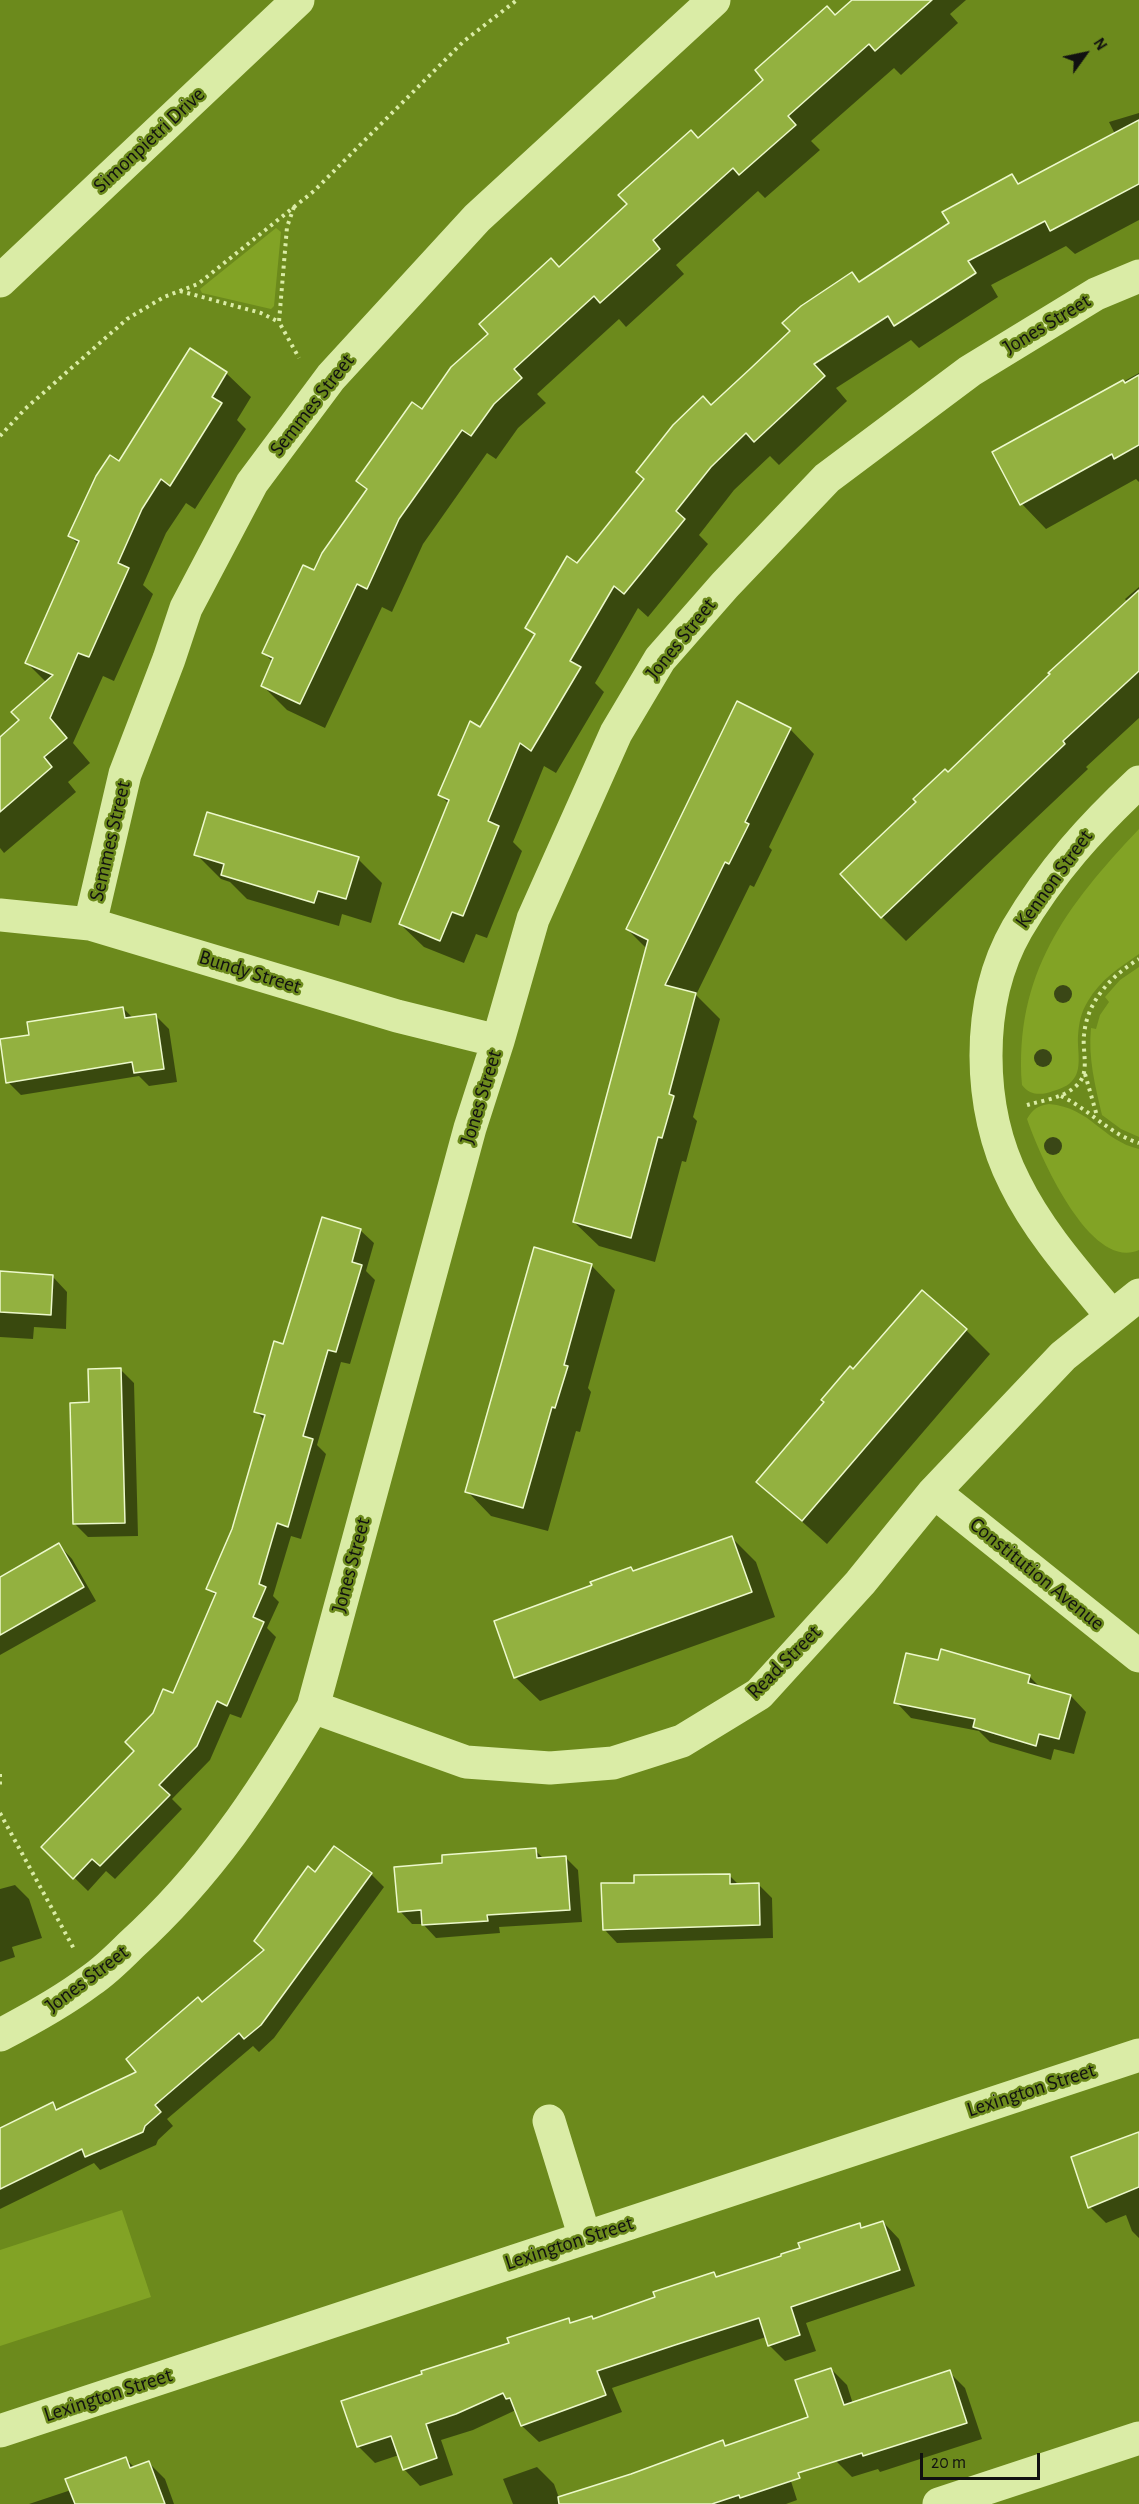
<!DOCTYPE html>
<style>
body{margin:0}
#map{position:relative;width:1139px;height:2504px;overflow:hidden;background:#6c8a1c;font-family:"Alegreya Sans",sans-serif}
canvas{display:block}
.north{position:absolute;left:1055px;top:24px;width:60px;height:60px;-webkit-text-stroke:4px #6c8a1c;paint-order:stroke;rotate:57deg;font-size:16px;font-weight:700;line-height:24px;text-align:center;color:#111}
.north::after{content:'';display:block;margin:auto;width:21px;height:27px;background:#111;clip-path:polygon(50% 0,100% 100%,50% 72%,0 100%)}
.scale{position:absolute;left:920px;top:2453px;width:120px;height:27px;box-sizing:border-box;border:3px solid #111;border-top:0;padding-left:8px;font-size:18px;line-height:21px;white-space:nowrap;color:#111;-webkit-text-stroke:4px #6c8a1c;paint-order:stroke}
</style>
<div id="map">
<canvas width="1139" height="2504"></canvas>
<div class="north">N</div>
<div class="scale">20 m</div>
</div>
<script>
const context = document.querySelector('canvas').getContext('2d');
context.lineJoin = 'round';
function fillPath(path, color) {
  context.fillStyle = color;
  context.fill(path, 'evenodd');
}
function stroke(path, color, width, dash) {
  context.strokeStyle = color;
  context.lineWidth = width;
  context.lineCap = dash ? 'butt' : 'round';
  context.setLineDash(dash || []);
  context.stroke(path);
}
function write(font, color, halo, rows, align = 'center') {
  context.font = font + ' "Alegreya Sans",sans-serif';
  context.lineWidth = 5;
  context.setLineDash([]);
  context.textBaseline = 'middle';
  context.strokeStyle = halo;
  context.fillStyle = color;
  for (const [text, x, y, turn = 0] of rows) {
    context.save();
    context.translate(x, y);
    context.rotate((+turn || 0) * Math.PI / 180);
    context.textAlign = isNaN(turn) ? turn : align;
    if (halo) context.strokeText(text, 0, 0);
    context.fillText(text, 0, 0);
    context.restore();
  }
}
fillPath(new Path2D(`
 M276,228L281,232L274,306L271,309L202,293L200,289Z
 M1139,829V954C1120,967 1100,980 1088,1001C1081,1012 1079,1023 1078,1036C1077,1050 1083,1070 1072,1081C1066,1088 1056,1090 1047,1093C1037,1095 1029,1094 1022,1085C1014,974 1066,906 1139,829Z
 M1139,967V1137L1121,1129L1102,1115C1095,1085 1088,1058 1091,1028L1096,1029L1100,1015L1109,1002L1105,997L1120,980Z
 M1049,1104C1092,1108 1101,1140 1139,1149V1250C1090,1272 1039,1154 1027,1119C1033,1109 1037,1106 1049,1104Z
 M122,2210L151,2297L0,2346V2250Z`), '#82a325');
fillPath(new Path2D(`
 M854,0H966L950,14L958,23L901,75L894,68L811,141L820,150L765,198L758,191L676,265L684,274L626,327L619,319L537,394L546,403L518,428L496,459L487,453L423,544L392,612L382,607L325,728L287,710L262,685L273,662L264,653L367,490L358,481L422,411L559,269L698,139Z
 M1139,113V220L1075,254L1066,246L991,285L998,297L919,348L911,340L836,388L847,401L779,465L770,456L734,490L699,535L708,544L648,617L638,608L595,683L604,692L556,773L544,766L513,842L522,851L487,938L476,934L464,963L424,947L400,924L449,804L440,795L536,636L527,627L711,407L852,274L860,283L951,223L1012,176L1021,185L1115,134L1109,122Z
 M226,373L251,397L237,420L246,429L195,509L186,503L166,533L143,585L153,594L114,681L103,676L73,743L90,763L68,782L76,792L4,853L0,848V739L21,720L47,683L27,663L79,545L70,536L120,463Z
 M1139,373V482L1136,479L1046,529L1022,504L994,453Z
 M1139,587V718L1086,767L1088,769L906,941L882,917L948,774L1128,603L1125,599Z
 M790,729L814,754L769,847L772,850L754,887L750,885L696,995L720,1019L693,1117L697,1121L686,1162L682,1161L655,1262L599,1246L574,1222L647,949L627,929Z
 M196,854L358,859L382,883L371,923L342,914L339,926L247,899L230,882L221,879Z
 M123,1008L133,1018L155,1015L169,1029L177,1082L149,1086L139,1076L21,1095L8,1082L31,1036Z
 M360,1230L374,1243L366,1271L375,1280L350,1364L341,1362L317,1445L326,1454L301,1539L291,1536L273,1596L279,1602L267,1628L276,1637L241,1718L230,1714L210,1760L172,1799L182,1809L115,1879L106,1871L88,1891L43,1847L136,1751L174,1694L216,1596L208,1588L234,1530L265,1421L256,1411L284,1345Z
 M591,1265L615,1290L588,1388L591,1392L580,1432L576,1431L548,1531L491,1516L467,1491Z
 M0,1272L53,1277L67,1292L66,1329L34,1327L33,1339L0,1337Z
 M966,1330L990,1354L827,1544L758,1482L854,1371Z
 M120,1369L134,1383L138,1536L88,1537L74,1523Z
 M731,1537L756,1562L775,1617L540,1701L515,1677L594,1586L631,1569L634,1572Z
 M59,1545L72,1559L96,1601L0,1655V1578Z
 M939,1662L1029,1676L1041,1688L1071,1696L1086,1712L1074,1754L1054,1749L1051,1760L990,1742L979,1731L911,1718L896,1702Z
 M535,1850L544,1859L565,1857L578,1870L582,1922L499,1927L500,1933L436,1938L423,1924H412L400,1911Z
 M316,1874H371L384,1887L274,2038L259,2052L253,2046L167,2119L173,2126L158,2140L156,2145L100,2170L94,2163L0,2209V2129L52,2104L59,2110L138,2073L203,2004L265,1951Z
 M729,1875L739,1885L758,1884L772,1898L773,1938L617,1943L604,1929L636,1884Z
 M15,1885L29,1899L42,1938L12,1947L15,1957L0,1962V1889Z
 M1139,2134V2238L1132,2231L1126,2215L1106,2223L1090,2207L1073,2158Z
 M883,2222L899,2239L915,2286L806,2323L816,2351L785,2361L769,2345L766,2337L692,2361L612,2388L622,2412L539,2442L522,2426L516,2410L473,2430L441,2440L453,2475L420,2486L404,2469L399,2455L375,2463L358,2446L511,2344L568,2319L572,2323L591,2317L594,2320L657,2298L714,2274L718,2278L783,2257L859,2224L864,2228Z
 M831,2369L847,2385L853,2404L949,2372L965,2388L982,2439L880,2472L878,2469L852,2477L836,2461Z
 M723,2442L727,2447L781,2450L797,2500L786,2504H513L503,2479L537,2467L554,2484L559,2498L631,2475Z
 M126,2459L135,2468L149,2463L165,2479L174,2504H29L71,2490Z`), '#0007');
const building = new Path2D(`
 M852,0H932L875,51L869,44L788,116L796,125L739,175L733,168L653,240L660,249L600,303L594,296L514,369L522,378L494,404L471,436L462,430L399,519L367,589L357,584L300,704L261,686L273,658L262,653L303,565L314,570L322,553L367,489L356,481L412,402L422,409L451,367L488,334L479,324L551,258L559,267L627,204L618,195L691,130L698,138L763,80L755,70L827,6L835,15Z
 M1139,120V184L1050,231L1045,221L968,261L976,273L894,326L888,316L814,364L825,376L754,442L746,433L711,467L676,511L685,519L624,594L614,586L570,661L581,667L531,751L520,743L488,821L499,826L463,916L452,912L440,941L399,924L449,800L438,795L470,721L480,727L535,634L525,628L567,556L577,563L644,479L636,472L673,425L703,396L711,405L751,368L790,331L782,323L801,306L852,272L859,282L903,253L949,223L942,212L1012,174L1018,184Z
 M190,348L227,372L212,397L222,403L170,486L161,479L142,509L118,563L129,568L89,657L78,653L50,718L67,738L44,757L52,767L0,812V737L19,720L11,712L53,675L25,663L79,541L68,536L96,476L110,455L119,461Z
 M1139,375V445L1114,459L1112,454L1020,505L992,452L1123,380L1125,383Z
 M1139,590V671L1063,741L1065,744L881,918L840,874L916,802L913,799L945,769L948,772L1050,674L1048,673Z
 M737,701L791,728L745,822L749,824L729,864L725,862L665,985L696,993L669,1094L674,1096L662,1138L658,1137L631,1238L573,1222L648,940L626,929Z
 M207,812L359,857L346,899L318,891L314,903L221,875L224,864L194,855Z
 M123,1007L125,1018L156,1014L164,1069L134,1073L132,1062L6,1083L0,1039L29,1035L27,1022Z
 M322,1217L361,1229L352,1262L362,1265L336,1352L328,1350L303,1436L313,1439L288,1527L277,1523L259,1584L266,1587L253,1617L264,1622L227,1706L217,1701L197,1746L159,1785L170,1795L100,1866L92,1859L73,1879L41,1847L134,1751L125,1742L153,1713L163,1689L173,1693L216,1593L206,1589L232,1529L265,1415L254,1412L274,1341L283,1344Z
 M534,1247L592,1264L564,1365L568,1366L555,1408L552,1407L523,1508L465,1492Z
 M0,1271L53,1275L51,1315L0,1312Z
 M922,1290L967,1329L802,1521L756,1482L824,1402L821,1400L850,1366L853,1369Z
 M121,1368L125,1523L73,1524L70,1403L89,1402L88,1369Z
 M732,1536L752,1592L514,1678L494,1621L592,1585L590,1582L631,1567L633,1571Z
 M59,1543L84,1587L0,1635V1577Z
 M941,1649L1030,1675L1028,1683L1071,1695L1059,1739L1039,1734L1036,1746L973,1727L975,1719L894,1703L906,1653L938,1660Z
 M334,1846L372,1873L261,2025L244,2039L239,2033L155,2105L161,2112L145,2126L143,2132L85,2157L82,2149L0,2189V2128L53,2102L56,2110L136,2072L126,2059L198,1997L202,2002L264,1950L254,1941L308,1866L315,1872Z
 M536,1848L537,1858L566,1856L570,1910L487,1915L488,1921L422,1925L421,1910L398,1912L394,1867L442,1863V1855Z
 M730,1874V1884L759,1883L760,1925L603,1930L601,1883H634V1875Z
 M1139,2132V2187L1088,2208L1071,2157Z
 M883,2221L900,2270L791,2307L800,2335L768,2346L759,2318L675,2345L597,2371L606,2395L521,2426L510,2398L506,2399L503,2393L456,2414L426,2424L437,2458L403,2470L391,2436L357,2447L341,2401L422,2374L421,2371L509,2343L507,2338L569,2318L570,2323L592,2316L593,2319L655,2297L653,2292L714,2272L716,2277L781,2256V2254L800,2248L798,2243L860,2223L861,2228Z
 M831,2368L844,2405L950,2370L967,2423L863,2456L862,2453L798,2473L800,2478L740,2498L739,2495L712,2504H559L558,2497L631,2474L723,2440L725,2446L808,2417L795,2380Z
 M126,2457L130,2468L149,2461L165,2504H75L65,2479Z`);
fillPath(building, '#93b140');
stroke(building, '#edf9cc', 1.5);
stroke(new Path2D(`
 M294,207L287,227L279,322L299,358
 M180,291L261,313L279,322
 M0,436L25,409L127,319L164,297L198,284L314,191L464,41L517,0
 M1085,1074L1097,1116
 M1061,1096C1089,1109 1109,1134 1139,1143
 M1027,1105C1044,1100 1065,1098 1078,1084C1090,1072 1082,1050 1084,1035C1087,1001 1111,976 1139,959
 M0,1774V1788
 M0,1813L74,1949`), '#daeca6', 4, [3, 4.5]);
stroke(new Path2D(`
 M0,281L298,0
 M0,915L90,924L397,1016L498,1041
 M90,924L125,774L169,659L186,608L252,483L331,377L477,218L714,0
 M1111,1315C1077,1274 1039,1232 1015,1183C977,1109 975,1002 1017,929C1051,871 1091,827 1139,782
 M934,1492L1139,1656
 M313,1707L466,1762L550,1768L613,1763L682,1741L759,1694L860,1583L934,1492L1063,1356L1139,1295
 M0,2035C31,2019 62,2002 90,1981C105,1971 118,1958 131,1945C209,1874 260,1797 313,1707L470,1128L498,1041L533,919L616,733L660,659L725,585L827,478L970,371L1096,294L1139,276
 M549,2121L585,2238
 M0,2431L1139,2055
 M939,2504L1139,2438`), '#daeca6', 33);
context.fillStyle = '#3a4716';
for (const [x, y] of [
 [1063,994],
 [1043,1058],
 [1053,1146]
]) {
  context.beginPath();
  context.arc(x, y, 9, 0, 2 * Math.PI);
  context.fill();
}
write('21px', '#111', '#6c8a1c', [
 ["Simonpietri Drive",149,140,-43],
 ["Jones Street",1047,324,-31],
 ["Semmes Street",312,405,-52],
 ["Jones Street",681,639,-51],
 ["Semmes Street",110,841,-77],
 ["Kennon Street",1054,879,-54],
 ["Bundy Street",250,972,17],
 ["Jones Street",481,1097,-73],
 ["Jones Street",351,1565,-75],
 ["Constitution Avenue",1037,1574,39],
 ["Read Street",784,1662,-45],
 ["Jones Street",87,1979,-37],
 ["Lexington Street",1031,2090,-18],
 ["Lexington Street",569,2243,-18],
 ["Lexington Street",108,2395,-18]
]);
</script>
